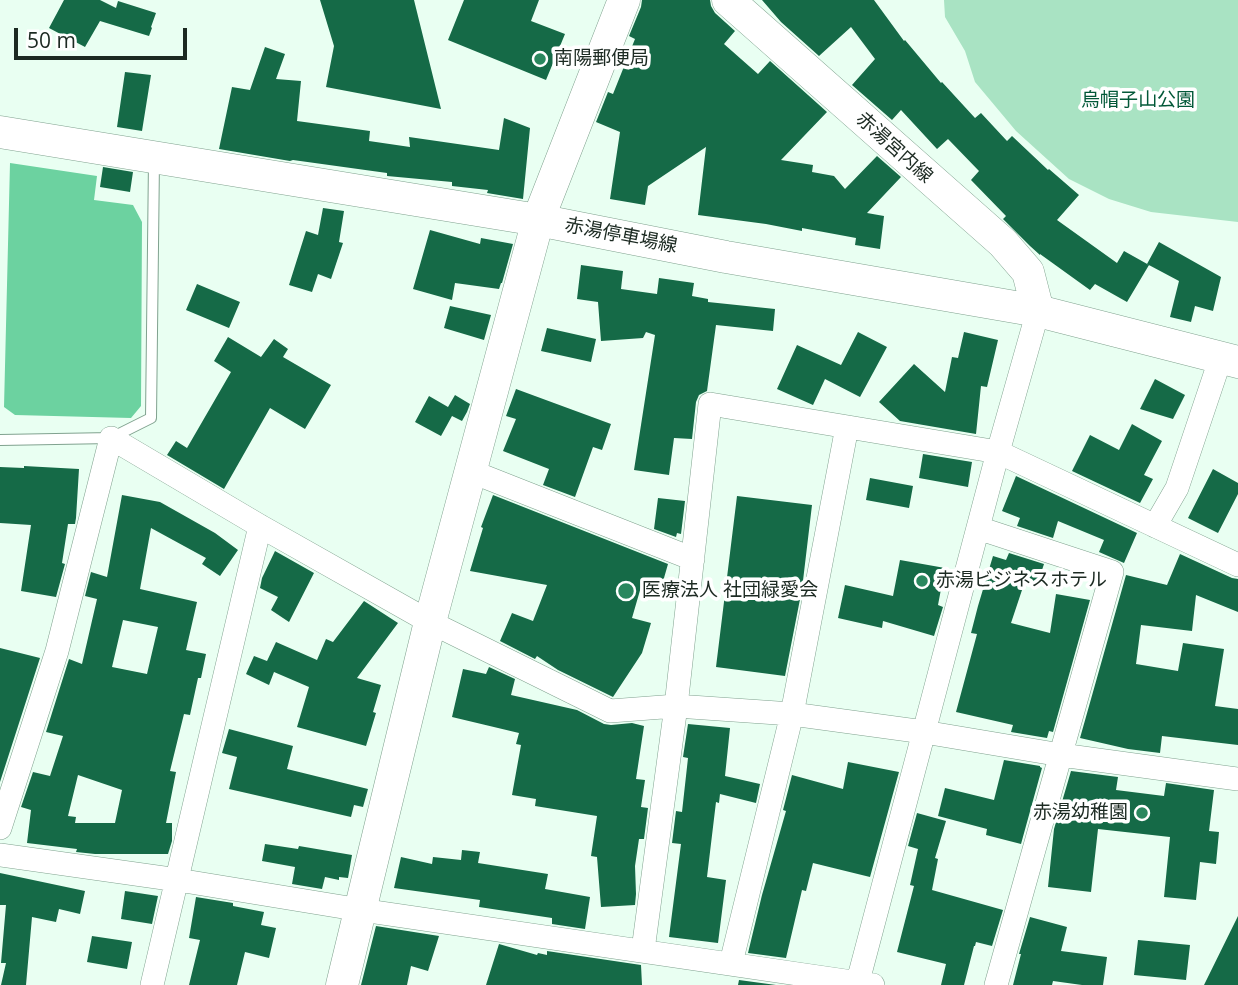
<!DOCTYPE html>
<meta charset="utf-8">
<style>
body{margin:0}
#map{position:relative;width:1238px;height:985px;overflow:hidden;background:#e9fff2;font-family:"Open Sans",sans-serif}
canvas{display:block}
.scale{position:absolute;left:14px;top:28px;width:173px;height:32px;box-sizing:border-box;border:4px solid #1c2a22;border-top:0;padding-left:9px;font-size:21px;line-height:24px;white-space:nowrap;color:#1c2a22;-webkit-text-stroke:5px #fff;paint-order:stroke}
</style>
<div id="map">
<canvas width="1238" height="985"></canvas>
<div class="scale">50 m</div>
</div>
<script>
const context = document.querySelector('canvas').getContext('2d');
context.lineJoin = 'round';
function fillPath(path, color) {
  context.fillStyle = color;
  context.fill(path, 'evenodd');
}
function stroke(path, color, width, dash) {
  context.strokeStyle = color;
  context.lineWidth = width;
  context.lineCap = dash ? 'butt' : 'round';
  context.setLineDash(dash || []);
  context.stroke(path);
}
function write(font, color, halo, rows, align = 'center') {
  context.font = font + ' "Open Sans","Noto Sans JP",sans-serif';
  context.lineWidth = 7;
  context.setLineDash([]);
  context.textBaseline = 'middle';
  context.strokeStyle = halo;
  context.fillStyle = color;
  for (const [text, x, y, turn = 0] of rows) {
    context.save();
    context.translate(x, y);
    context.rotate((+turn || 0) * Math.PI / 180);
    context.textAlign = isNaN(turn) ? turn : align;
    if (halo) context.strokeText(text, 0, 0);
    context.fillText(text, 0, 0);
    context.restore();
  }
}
fillPath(new Path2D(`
 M944,0H1238V222L1151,212L1109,199L1069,179L1016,131L975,82L965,51L945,17Z`), '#a9e3c3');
fillPath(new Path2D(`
 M10,163L97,176L94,200L133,205L142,222L141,406L131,418L15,415L4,407Z`), '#6cd2a0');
fillPath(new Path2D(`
 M64,0H100L116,8L118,1L156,13L151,27L152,28L149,36L100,21L85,47L49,28Z
 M320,0H414L441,109L326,87L334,46Z
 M464,0H539L531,21L565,34L546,80L448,40Z
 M642,0H710L711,6L715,13L735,31L724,44L758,74L770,61L827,112L781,160L813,165L812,172L834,176L845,189L877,156L901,177L867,213L884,216L880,249L855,245L856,238L802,228V231L766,224L698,215L706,147L648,186L645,205L610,199L620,132L596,122L608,92L613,94L635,39L629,36L641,7Z
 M762,0H874L904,41L905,40L941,83L942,82L975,118L981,113L1007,141L1012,136L1048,170L1049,169L1079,195L1057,220L1117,263L1124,251L1149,265L1127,302L1095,284L1090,290L1040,254V255L1030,246L1003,219L1006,216L971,180L979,171L948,139L937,149L901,110L892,120L852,85L875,59L851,27L819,56L781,22Z
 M265,47L285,54L276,79L301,81L297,121L370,131L369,141L410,147L409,137L499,150L504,118L530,128L523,199L487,193L488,190L452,186V182L387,176V173L293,160L290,161L219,149L232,87L250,90Z
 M125,72L151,75L142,131L117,127Z
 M103,167L133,172L130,192L100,187Z
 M323,208L344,211L339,242L343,243L331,279L318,274L312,292L289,285L306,231L318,235Z
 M430,230L480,244L481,238L513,244L502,283H501L499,289L455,283L452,300L413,289Z
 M1159,242L1221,277L1213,311L1195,306L1191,322L1170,317L1179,281L1147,264Z
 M581,265L623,271L621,289L657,294L659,278L694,283L692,296L708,299V302L775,309L773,331L716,325L707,391L699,395L696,402L692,439L674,438L669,475L634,470L655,335L646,332L643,338L601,341L598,302L577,299Z
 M197,284L240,302L229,328L186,310Z
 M450,306L491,315L484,340L444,328Z
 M547,328L596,339L591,362L541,351Z
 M858,332L887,347L860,397L825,379L813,405L777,389L797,345L841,365Z
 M964,332L998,340L987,387L981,386L976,434L900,421L879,402L914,364L945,392L952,357L958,358Z
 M228,337L261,357L274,339L288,349L283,357L331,385L305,429L270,408L224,489L167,455L176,441L187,448L231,372L214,361Z
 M1155,379L1185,395L1173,419L1140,409Z
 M516,389L611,424L602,450L593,447L575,497L543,485L549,469L503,451L516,419L506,416Z
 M455,395L470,404L467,412L462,421L452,416L441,436L415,422L429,396L448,407Z
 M1132,424L1162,441L1144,475L1153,479L1140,503L1072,471L1090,435L1119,450Z
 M923,454L972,462L968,487L919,478Z
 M24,466L79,469L76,518L75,524H68L62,563L65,564L56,597L21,591L31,525L0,523V467L24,468Z
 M1213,469L1238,483V494L1218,533L1188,518Z
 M1016,476L1137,533L1124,563L1099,552L1104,540L1058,521L1053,538L1017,526L1020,518L1002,511Z
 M870,478L913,486L909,508L866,500Z
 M122,495L160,502L215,533L238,550L220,576L202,564L206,558L151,528L140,589L197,602L186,650L206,654L201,678H198L190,715L184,714L170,771L176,772L166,823H172V841L168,854H95L76,852L77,849L27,843L31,810L21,807L33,772L50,776L63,736L46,732L69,659L82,664L97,599L85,596L91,572L107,577ZM123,620L158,627L147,674L112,667ZM78,775L122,790L115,823H75L76,817L68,816Z
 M493,495L668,564L662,585L643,580L632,618L651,623L642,653L613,697L558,670L537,656L535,659L500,641L512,613L533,621L547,585L470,571L483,528L481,527Z
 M737,496L812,505L802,589L785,676L716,667Z
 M658,498L685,501L681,534L677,533L676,537L654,529Z
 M275,551L314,573L289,622L271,610L278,597L260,588L262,578Z
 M1009,553L1044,564L1036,588L1024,584L1011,623L1050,633L1056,594L1090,600L1053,732L1049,731L1047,738L1011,732L1013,725L956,712L977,634L971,633L978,606L993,556L1006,560Z
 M1180,554L1232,578L1238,579V612L1196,595L1192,631L1141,625L1136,664L1178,671L1183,643L1224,649L1215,706L1238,709V745L1162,736L1160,753L1128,749L1080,738L1126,575L1167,585Z
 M900,560L945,568L938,605L943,607L934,636L883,621L882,628L838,618L845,585L893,596Z
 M364,601L398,623L357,678L381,685L373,712L376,713L366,746L297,727L309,687L274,672L269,685L246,674L254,656L267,661L276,642L317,660L326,639L333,642Z
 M0,648L40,658L0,782Z
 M489,667L515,679L511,695L577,710L604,724L611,725L632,723L644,726L636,779L645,780L641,807L648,808L644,839H639L635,866L636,894L635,905L601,907L597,857L591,856L597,816L535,806L536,799L512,795L521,745L516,744L519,733L452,717L463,669L486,674Z
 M688,724L730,728L725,776L760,784L756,803L720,794L719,803L716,802L707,877L726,880L718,943L669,937L681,844L672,843L676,811L682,812L688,758L683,757Z
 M229,729L293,746L287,769L368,789L363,807L354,805L351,817L229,789L237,757L222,753Z
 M1004,760L1040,766V767L1042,768L1021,844L986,835L987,829L938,816L945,788L994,800Z
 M848,762L899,772L870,877L813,863L806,891L802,890L786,958L748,953L762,895L786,811L783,810L792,775L843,789Z
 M1071,771L1118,777L1116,790L1164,796L1166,783L1214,790L1209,831L1219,832L1216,864L1200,862L1196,900L1164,897L1170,837L1098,829L1091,892L1048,887L1054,829Z
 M917,813L946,821L935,858L938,859L932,890L1003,910L992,946L976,942L975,946H974L964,985H941L946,964L897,952L914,886L910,885L918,849L908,846Z
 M265,844L298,849L299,846L352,855L348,878L339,877V880L325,877L322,889L292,884L295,867L262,861Z
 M462,850L480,852L478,863L548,874L545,889L590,897L585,929L552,924V918L479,907L480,900L394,888L401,857L432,864L433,857L461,860Z
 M0,873L85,891L80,914L59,909L56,922L32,917L26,985H1L6,963H1L6,905H0Z
 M125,891L158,896L152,924L121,919Z
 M196,897L233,903V906L264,912L261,925L276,928L269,958L245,952L237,985H189L200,940L189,938Z
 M1238,916V985H1204Z
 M1030,917L1067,927L1061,951L1107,957L1103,985H1082L1053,981L1052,985H1013L1021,954H1019Z
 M376,926L439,936L428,971L411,966L407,985H361Z
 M92,936L132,942L127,969L87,962Z
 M1138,940L1190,945L1186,980L1134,975Z
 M499,944L537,955L538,953L547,955V951L641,965L642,985H486Z
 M739,980L776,985H738Z`), '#156a47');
const lane = new Path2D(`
 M0,440L111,438L151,418L154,160`);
const street = new Path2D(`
 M470,471L693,559
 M1155,526L1177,488L1221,357
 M978,528L1112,572L996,985
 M0,828L57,651L111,438L260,526L430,622L610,711L676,706L792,714L924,732L1061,755L1238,779
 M0,855L178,880L361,910L873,985
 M643,950L676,706L710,404L998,452L1238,565
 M731,963L792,714L847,427
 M152,985L260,526
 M857,985L998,452L1038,311`);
const secondary = new Path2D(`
 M728,0L1003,243L1028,272L1038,311
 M0,132L538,220L726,257L1038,311L1238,362
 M342,985L430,622L538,220L624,0`);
stroke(lane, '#80a28f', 12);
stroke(street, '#80a28f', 24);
stroke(secondary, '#80a28f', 33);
stroke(lane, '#fff', 10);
stroke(street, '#fff', 23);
stroke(secondary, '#fff', 32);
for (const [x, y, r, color] of [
 [540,59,7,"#2a875e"],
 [922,581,7,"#2a875e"],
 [626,591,9,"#2a875e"],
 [1142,813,7,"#2a875e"]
]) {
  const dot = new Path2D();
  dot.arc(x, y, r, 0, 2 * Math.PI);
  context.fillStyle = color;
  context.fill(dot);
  stroke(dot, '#fff', 2.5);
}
write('19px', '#1c2a22', '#fff', [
 ["南陽郵便局",554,59],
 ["赤湯ビジネスホテル",936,581],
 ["医療法人 社団緑愛会",642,591],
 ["赤湯幼稚園",1128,813,"right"]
], 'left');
write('19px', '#025838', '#fff', [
 ["烏帽子山公園",1138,101]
]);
write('19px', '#1c2a22', '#fff', [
 ["赤湯宮内線",894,148,42],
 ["赤湯停車場線",621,236,11]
]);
</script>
